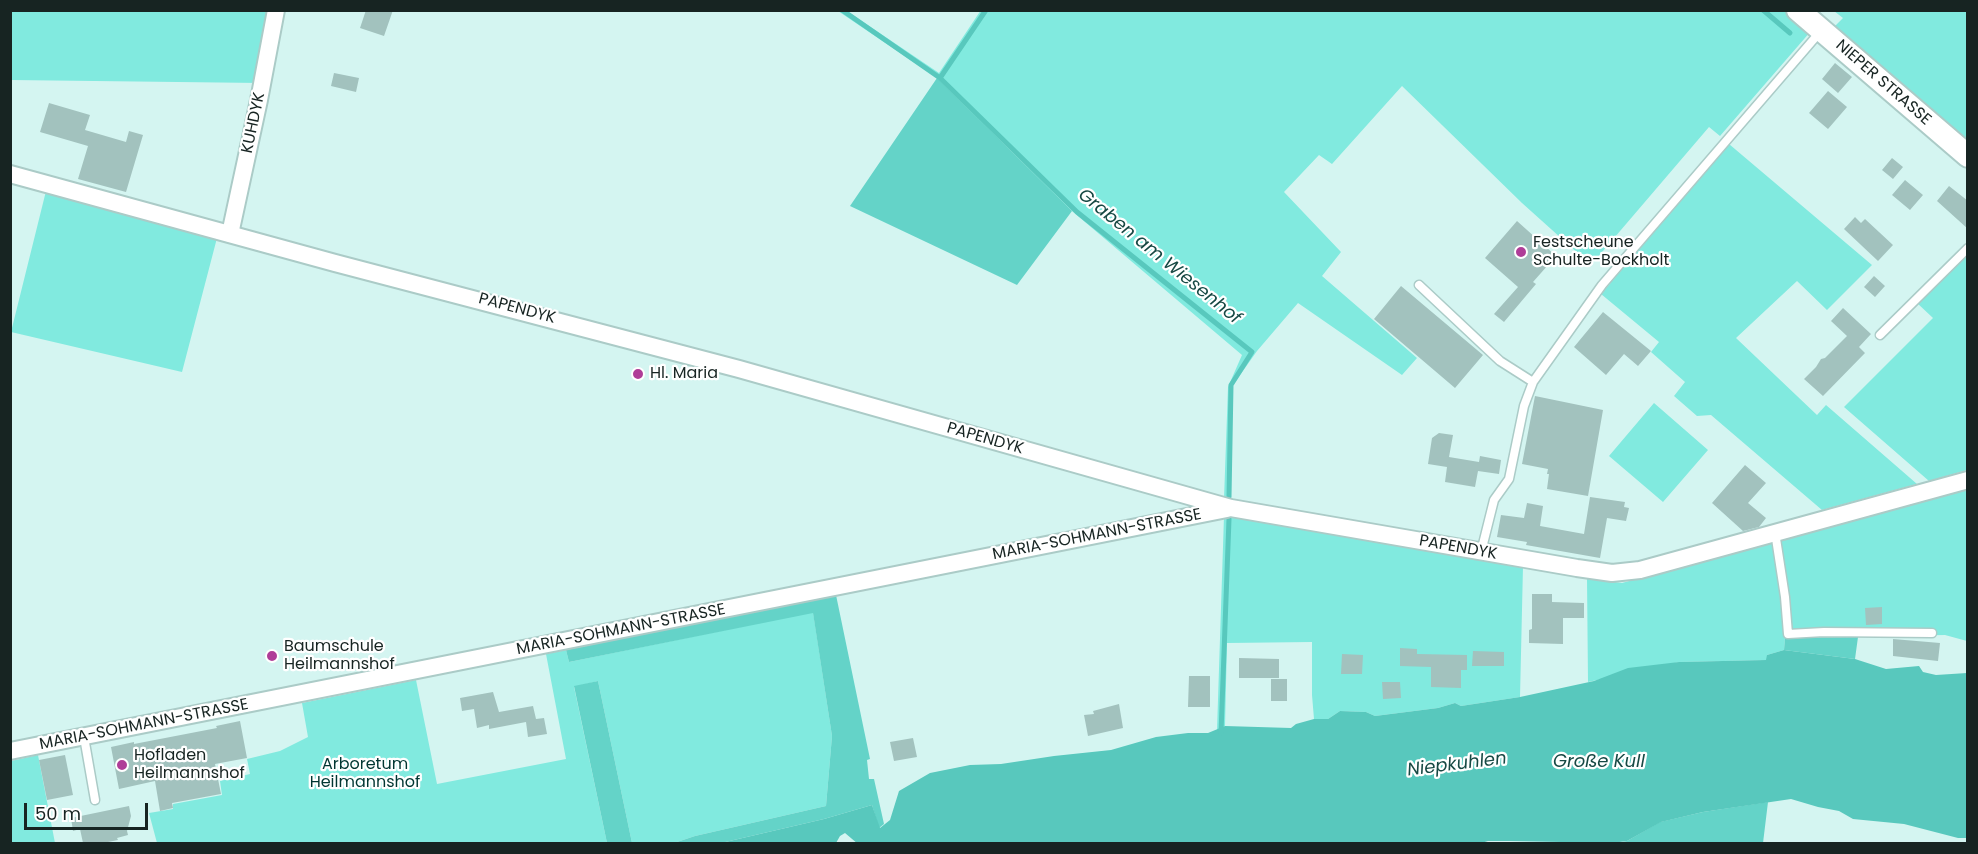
<!DOCTYPE html>
<meta charset="utf-8">
<style>
body{margin:0}
#map{position:relative;width:1978px;height:854px;overflow:hidden;background:#d4f5f1;font-family:Poppins,sans-serif}
canvas{display:block}
.frame{position:absolute;inset:0;border:12px solid #172422;pointer-events:none}
.scale{position:absolute;left:24px;top:803px;width:124px;height:27px;box-sizing:border-box;border:3px solid #172422;border-top:0;padding-left:8px;font-size:18px;line-height:21px;white-space:nowrap;color:#172422;-webkit-text-stroke:4px #fff;paint-order:stroke}
</style>
<div id="map">
<canvas width="1978" height="854"></canvas>
<div class="frame"></div>
<div class="scale">50 m</div>
</div>
<script>
const context = document.querySelector('canvas').getContext('2d');
context.lineJoin = 'round';
function fillPath(path, color) {
  context.fillStyle = color;
  context.fill(path, 'evenodd');
}
function stroke(path, color, width, dash) {
  context.strokeStyle = color;
  context.lineWidth = width;
  context.lineCap = dash ? 'butt' : 'round';
  context.setLineDash(dash || []);
  context.stroke(path);
}
function write(font, color, halo, rows, align = 'center') {
  context.font = font + ' Poppins,sans-serif';
  context.lineWidth = 4.5;
  context.setLineDash([]);
  context.textBaseline = 'middle';
  context.strokeStyle = halo;
  context.fillStyle = color;
  for (const [text, x, y, turn = 0] of rows) {
    context.save();
    context.translate(x, y);
    context.rotate((+turn || 0) * Math.PI / 180);
    context.textAlign = isNaN(turn) ? turn : align;
    if (halo) context.strokeText(text, 0, 0);
    context.fillText(text, 0, 0);
    context.restore();
  }
}
fillPath(new Path2D(`
 M981,10H1787L1811,31L1720,136L1709,127L1591,265L1522,203L1402,86L1332,164L1319,155L1284,192L1341,252L1322,276L1417,358L1402,375L1298,303L1257,351L1233,385L1230,501L1224,499L1228,387L1242,355L1072,211L937,78L838,11H847L939,73Z
 M11,11H274L261,83L11,80Z
 M1834,11H1967V143L1833,28L1843,18Z
 M1729,144L1872,265L1827,310L1797,281L1736,338L1817,415L1826,405L1917,484L1822,510L1711,415L1697,416L1674,396L1685,382L1651,352L1659,342L1601,294Z
 M46,191L217,238L182,372L11,332Z
 M1967,250V470L1929,481L1844,407L1933,318L1916,302Z
 M1654,403L1708,450L1663,502L1609,456Z
 M1967,487V641L1945,635L1785,638L1784,650L1767,655V660L1679,662L1588,682L1587,578L1622,583Z
 M1224,516L1523,566L1520,697L1461,706L1455,703L1438,708L1375,716L1366,712L1340,711L1328,719H1314L1312,695V642L1227,643L1225,726L1217,730Z
 M813,612L832,736L826,806L695,836L674,843H632L598,681L574,687L607,843H157L149,813L173,809V804L222,795L220,781L250,774L247,759L280,751L308,737L302,703L416,680L437,784L566,759L546,654L566,650L569,662Z
 M38,755L55,843H11V761Z`), '#81eadf');
fillPath(new Path2D(`
 M937,78L1072,211L1017,285L850,206Z
 M836,595L870,759L867,760L869,779H874L884,824L879,828L872,805L824,819L721,843H674L695,836L826,806L832,736L813,613L569,662L566,650Z
 M1858,637L1855,659L1784,650L1785,638Z
 M598,681L632,843H607L574,686Z
 M1768,802L1763,843L1612,844L1627,841L1660,822L1703,812Z`), '#64d3c8');
fillPath(new Path2D(`
 M1784,650L1855,659L1886,669L1919,666L1923,672L1936,675L1967,673V838H1958L1904,824L1853,819L1839,811L1818,807L1791,799L1703,812L1661,822L1627,841L1612,843L1510,841H1488L1478,844H858L845,833L840,836L836,843H721L824,819L872,805L880,828L890,820L899,791L930,773L970,765L1001,764L1054,756L1111,750L1156,737L1188,733H1208L1225,726L1291,728L1296,724L1314,719H1328L1340,711L1366,712L1375,716L1438,708L1455,703L1461,706L1520,697L1594,681L1628,668L1679,662L1766,660L1767,655Z`), '#58c8bd');
stroke(new Path2D(`
 M842,10L940,78L1077,212L1252,352L1231,385L1229,497
 M1763,10L1790,33
 M940,78L986,10
 M1221,733L1229,519`), '#58c8bd', 5);
fillPath(new Path2D(`
 M366,10H393L384,36L360,28Z
 M1835,63L1852,77L1838,93L1822,79Z
 M334,73L359,78L356,92L331,86Z
 M1828,91L1847,107L1828,129L1809,113Z
 M49,103L90,115L85,130L126,142L129,131L143,135L126,192L78,179L88,146L40,132Z
 M1892,158L1903,167L1893,179L1882,170Z
 M1905,180L1923,195L1910,210L1892,195Z
 M1949,186L1968,201V229L1937,201Z
 M1855,217L1861,223L1865,219L1893,245L1878,261L1844,229Z
 M1517,221L1556,256L1533,282L1536,284L1504,322L1494,314L1518,287L1485,258Z
 M1874,276L1885,286L1875,297L1864,287Z
 M1401,286L1483,355L1455,388L1374,319Z
 M1843,308L1871,334L1859,347L1865,353L1823,396L1804,379L1816,367L1821,359L1825,358L1847,336L1831,321Z
 M1603,312L1651,351L1638,366L1624,354L1606,375L1574,347Z
 M1535,396L1603,410L1588,496L1547,489L1549,474H1547L1548,469L1522,464Z
 M1439,433L1453,435L1449,457L1479,462L1480,456L1501,460L1499,474L1478,471L1475,487L1445,482L1447,467L1428,464L1432,438Z
 M1745,465L1766,483L1748,503L1766,518L1759,527L1743,531L1712,503Z
 M1590,497L1625,502L1624,507L1629,508L1626,521L1607,518L1600,558L1526,545L1527,542L1497,537L1501,515L1524,518L1527,503L1543,506L1540,526L1584,534Z
 M1532,594H1552V602L1584,603V618H1563V644L1529,643V630L1532,629Z
 M1882,607V624L1866,625L1865,608Z
 M1893,639L1940,643L1938,661L1893,656Z
 M1400,648L1417,649V654L1467,655V670H1461V688L1431,687V667L1400,666Z
 M1473,651L1504,652V666H1472Z
 M1342,654L1363,655L1362,674H1341Z
 M1239,658L1279,659V678H1239Z
 M1189,676H1210V707H1188Z
 M1271,679H1287V701H1271Z
 M1382,682H1400L1401,698L1383,699Z
 M493,692L499,712L533,706L536,719L544,718L547,734L528,737L526,722L489,729V725L477,728L474,709L462,711L460,698Z
 M1119,704L1123,728L1088,736L1084,715L1094,714L1093,711Z
 M240,721L247,758L215,764L221,794L172,803L173,808L160,811L155,781L119,789L111,747L134,742V744L217,728L216,726Z
 M913,738L917,757L894,761L890,742Z
 M65,755L73,795L47,800L39,760Z
 M129,806L131,816L127,831L128,835L117,838L118,840L103,843H83L80,829L73,831L71,818Z`), '#a2c2be');
const service = new Path2D(`
 M1419,285L1500,361L1533,382
 M1880,335L1968,248
 M1775,532L1785,597L1788,634L1824,632L1932,633
 M1481,552L1494,500L1509,479L1524,406L1533,382L1602,285L1820,32
 M84,737L95,800`);
const minor = new Path2D(`
 M10,174L335,263L739,369L1231,508L1577,568L1612,573L1640,570L1968,480
 M230,234L259,100L276,10
 M10,751L1227,509`);
const secondary = new Path2D(`
 M1798,10L1968,156`);
stroke(service, '#abcbc7', 11);
stroke(minor, '#abcbc7', 20);
stroke(secondary, '#abcbc7', 26);
stroke(service, '#fff', 8);
stroke(minor, '#fff', 16);
stroke(secondary, '#fff', 22);
for (const [x, y, r, color] of [
 [1521,252,6,"#af3d98"],
 [638,374,6,"#af3d98"],
 [272,656,6,"#af3d98"],
 [122,765,6,"#af3d98"]
]) {
  const dot = new Path2D();
  dot.arc(x, y, r, 0, 2 * Math.PI);
  context.fillStyle = color;
  context.fill(dot);
  stroke(dot, '#fff', 2);
}
write('16px', '#172422', '#fff', [
 ["NIEPER STRASSE",1883,83,41],
 ["KUHDYK",254,123,-78],
 ["PAPENDYK",517,309,15],
 ["PAPENDYK",985,439,16],
 ["MARIA-SOHMANN-STRASSE",1097,535,-11],
 ["PAPENDYK",1458,548,10],
 ["MARIA-SOHMANN-STRASSE",621,630,-11],
 ["MARIA-SOHMANN-STRASSE",144,725,-11]
]);
write('16px', '#172422', '#fff', [
 ["Festscheune",1533,243],
 ["Schulte-Bockholt",1533,261],
 ["Hl. Maria",650,374],
 ["Baumschule",284,647],
 ["Heilmannshof",284,665],
 ["Hofladen",134,756],
 ["Heilmannshof",134,774]
], 'left');
write('16px', '#003632', '#fff', [
 ["Arboretum",365,765],
 ["Heilmannshof",365,783]
]);
write('italic 18px', '#174944', '#fff', [
 ["Graben am Wiesenhof",1159,257,39],
 ["Große Kull",1599,762],
 ["Niepkuhlen",1457,765,-7]
]);
</script>
